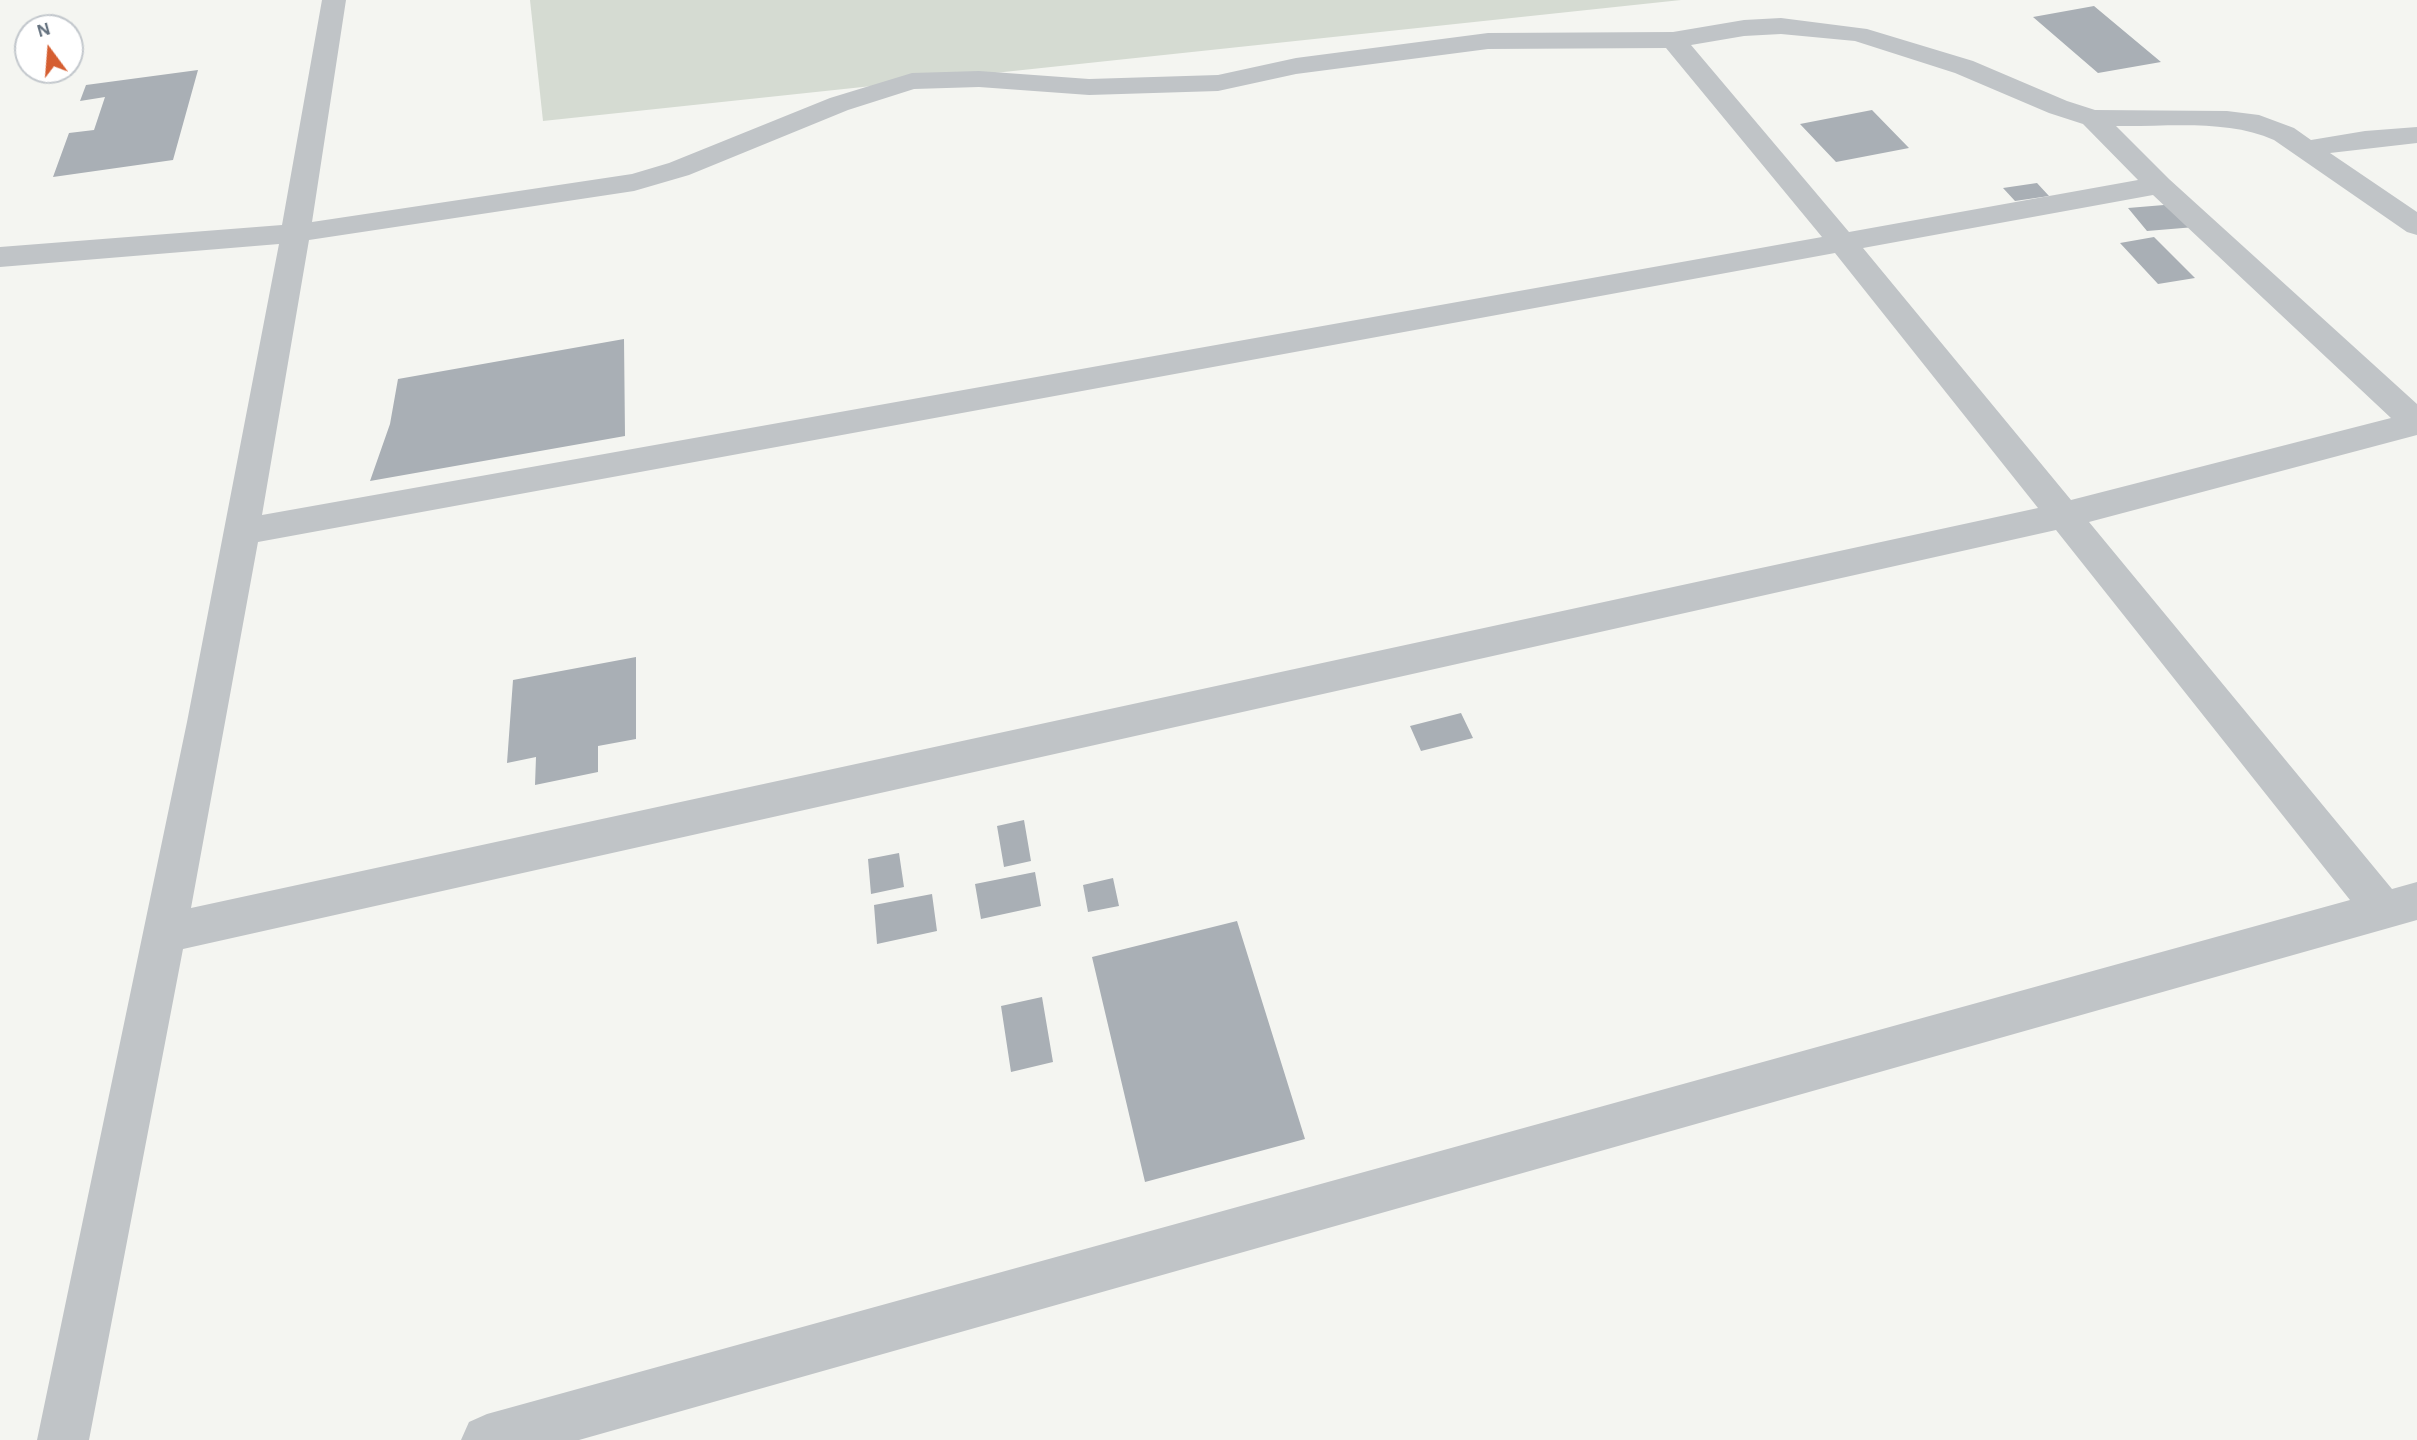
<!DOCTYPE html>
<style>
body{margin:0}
#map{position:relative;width:2417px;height:1440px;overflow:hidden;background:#f4f5f1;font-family:"Alegreya Sans",sans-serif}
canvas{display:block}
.north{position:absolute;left:14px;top:14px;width:70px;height:70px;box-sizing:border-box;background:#fff;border:2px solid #c2c7cc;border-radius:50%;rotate:344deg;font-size:19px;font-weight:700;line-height:28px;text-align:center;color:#667380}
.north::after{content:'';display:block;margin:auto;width:24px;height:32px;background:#d55e31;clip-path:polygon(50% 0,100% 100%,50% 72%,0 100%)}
</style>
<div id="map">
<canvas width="2417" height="1440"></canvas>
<div class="north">N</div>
</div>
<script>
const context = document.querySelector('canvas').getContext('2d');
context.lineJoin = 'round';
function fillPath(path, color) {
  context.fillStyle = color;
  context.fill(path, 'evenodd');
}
fillPath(new Path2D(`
 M530,0H1681L543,121Z`), '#d5dbd2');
fillPath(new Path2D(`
 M2094,6L2161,62L2098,73L2033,17Z
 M198,70L173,160L53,177L69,133L94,130L105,97L80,101L86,85Z
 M1872,110L1909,148L1836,162L1800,124Z
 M2037,183L2049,196L2015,201L2003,188Z
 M2176,204L2195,227L2147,231L2128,208Z
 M2154,237L2195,278L2158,284L2120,243Z
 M624,339L625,436L370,481L390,424L398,379Z
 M636,657V739L598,746V772L535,785L536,757L507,763L513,680Z
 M1461,713L1473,738L1421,751L1410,726Z
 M1024,820L1031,861L1004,867L997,826Z
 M899,853L904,887L871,894L868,859Z
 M1035,872L1041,906L981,919L975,884Z
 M1113,878L1119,906L1088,912L1083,885Z
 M932,894L937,931L877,944L874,905Z
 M1237,921L1305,1139L1145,1182L1092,957Z
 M1042,997L1053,1062L1011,1072L1001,1006Z`), '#a9afb5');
fillPath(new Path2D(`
 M322,0H346L312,222L632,174L669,163L830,98L912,73L979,71L1089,79L1218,75L1296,58L1488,33L1673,32L1744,20L1781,18L1867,29L1973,61L2067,101L2095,110L2227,111L2259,115L2294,128L2311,140L2365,131L2417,127V143L2330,153L2417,212V235L2407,232L2274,140C2227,119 2168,127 2116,126L2169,179L2417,404V435L2089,522L2392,889L2417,882V920L579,1440H461L469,1422L487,1414L2350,900L2056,530L183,949L89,1440H37L187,722L279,244L0,267V247L282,225ZM1781,34L1855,41L1955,73L2049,113L2083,124L2138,180L1849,232L1691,45L1744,36ZM1666,48L1822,237L262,515L309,240L634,191L689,175L848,110L914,89L979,87L1089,95L1218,91L1296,74L1488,49ZM2153,195L2391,418L2071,500L1863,248ZM1835,253L2038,508L191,908L258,542Z`), '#c0c4c7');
</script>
